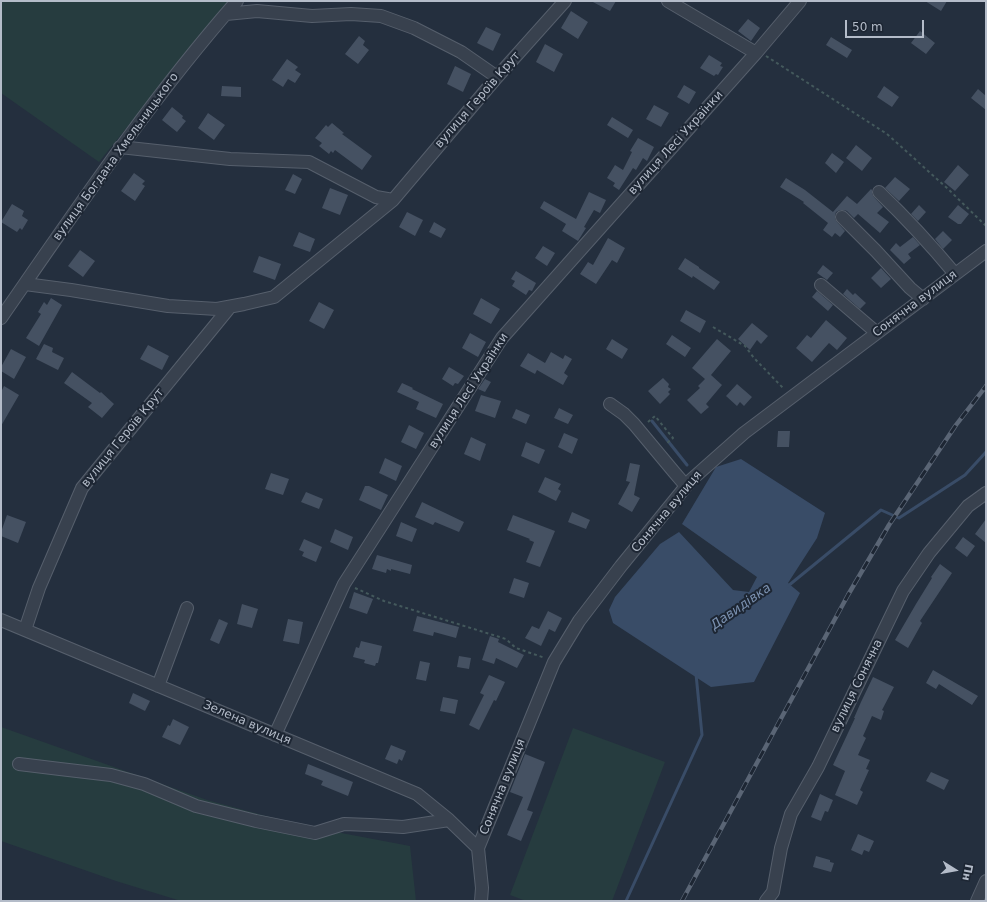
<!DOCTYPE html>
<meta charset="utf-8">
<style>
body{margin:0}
#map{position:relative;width:987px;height:902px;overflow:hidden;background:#242f3e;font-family:"DejaVu Sans",sans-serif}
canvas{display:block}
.frame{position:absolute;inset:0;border:2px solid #b4bcc9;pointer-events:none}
.north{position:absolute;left:935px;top:850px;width:40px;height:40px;-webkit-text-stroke:3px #1d2633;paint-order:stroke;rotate:101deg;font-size:11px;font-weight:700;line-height:16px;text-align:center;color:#b4bcc9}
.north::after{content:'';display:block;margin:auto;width:14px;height:18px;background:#b4bcc9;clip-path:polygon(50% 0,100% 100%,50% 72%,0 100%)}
.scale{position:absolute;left:845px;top:20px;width:79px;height:18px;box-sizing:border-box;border:2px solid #b4bcc9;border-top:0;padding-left:5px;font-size:12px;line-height:14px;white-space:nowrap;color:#b4bcc9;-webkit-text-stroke:3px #1d2633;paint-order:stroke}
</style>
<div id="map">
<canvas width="987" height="902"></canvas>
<div class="frame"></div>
<div class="north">Пн</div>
<div class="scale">50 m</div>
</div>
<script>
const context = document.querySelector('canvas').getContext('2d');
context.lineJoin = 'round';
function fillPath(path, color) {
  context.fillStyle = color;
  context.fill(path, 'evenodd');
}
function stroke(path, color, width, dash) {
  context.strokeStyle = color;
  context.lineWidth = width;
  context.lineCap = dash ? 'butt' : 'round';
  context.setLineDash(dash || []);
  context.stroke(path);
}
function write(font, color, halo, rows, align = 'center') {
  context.font = font + ' "DejaVu Sans",sans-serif';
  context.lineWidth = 4;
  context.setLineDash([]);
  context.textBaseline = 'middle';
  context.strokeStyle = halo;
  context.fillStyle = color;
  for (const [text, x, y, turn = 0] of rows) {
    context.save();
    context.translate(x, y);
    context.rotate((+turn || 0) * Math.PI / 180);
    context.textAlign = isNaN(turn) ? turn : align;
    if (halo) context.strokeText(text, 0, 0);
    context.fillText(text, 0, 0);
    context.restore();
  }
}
fillPath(new Path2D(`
 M1,1H229L99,162L1,93Z
 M1,727L207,800L299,825L410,846L416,901H181L116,881L1,841Z
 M573,728L665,762L612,901H526L510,895Z`), '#263c3f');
fillPath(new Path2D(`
 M741,459L825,513L817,538L788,583L800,593L754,682L711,687L613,623L609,610L615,597L660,544L679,532L733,590L749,592L757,577L682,524L716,467Z`), '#394c67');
stroke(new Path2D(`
 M652,421L687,465
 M788,586L881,510L899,518L965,475L986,452
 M626,901L702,735L696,674`), '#394c67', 3);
fillPath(new Path2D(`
 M591,1H616L610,11Z
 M925,1H947L941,11Z
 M571,11L588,22L578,39L561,28Z
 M748,19L760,28L751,41L738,31Z
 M486,27L501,34L493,51L477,43Z
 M920,31L935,43L926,54L911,43Z
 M359,36L365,41L363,45L369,50L358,64L345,54Z
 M831,37L852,50L847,58L826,45Z
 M545,44L563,54L554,72L536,62Z
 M709,55L722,63L720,66L723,67L718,75L716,74L714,76L700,68Z
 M287,59L298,67L295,70L301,74L295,83L288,79L283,87L272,80Z
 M455,66L471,74L463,92L447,84Z
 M684,85L696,92L689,104L677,97Z
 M222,86L241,87V97L221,96Z
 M884,86L899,97L892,107L877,97Z
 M978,89L986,96V110L971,98Z
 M654,105L669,113L661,127L646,119Z
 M172,107L183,116L182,118L186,121L177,132L162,120Z
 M208,113L225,125L214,140L198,128Z
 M612,117L633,130L628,138L607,125Z
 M332,123L344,133L342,134L372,156L362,170L335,150L333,153L331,151L329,154L319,146L322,143L315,138L326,125L328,127Z
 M638,138L654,147L647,161L643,158L636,170L633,168L619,190L613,186L615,183L607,178L615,165L623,170L632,152L630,151Z
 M856,145L872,158L862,171L846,158Z
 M832,153L844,162L836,173L825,163Z
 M958,165L969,175L955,191L944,182Z
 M134,173L145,181L142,184L145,186L135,201L121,191Z
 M293,174L302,179L295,194L285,190Z
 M895,177L910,189L899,201L885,188Z
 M786,178L805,190L833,212L847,196L857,204L871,189L872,190V194L874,197L883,207L877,213L889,222L880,233L858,214L854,218L847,211L844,210H840L836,212L835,215V219L837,222L845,231L840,237L835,233L832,237L823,230L828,223L803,203L804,202L780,187Z
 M330,188L348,195L340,215L322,208Z
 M589,192L606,200L600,213L594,210L584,227L586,228L578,241L562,231L566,224L540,208L544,201L576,219Z
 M12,204L24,211L22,216L28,220L22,230L20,228L17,232L1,222Z
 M919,205L926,212L918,221L911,214Z
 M958,205L969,214L961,224H958L948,217Z
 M407,212L423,220L415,236L399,227Z
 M434,222L446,229L441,238L429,232Z
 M943,231L952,240L943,249L935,239Z
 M299,232L315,239L310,252L293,246Z
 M913,237L920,245L908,254L911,258L904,264L890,250L896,243L900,247Z
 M608,238L625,248L617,263L612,260L596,284L580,274L588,262L593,265Z
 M543,246L555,253L547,266L535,258Z
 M80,250L95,261L83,277L68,266Z
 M259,256L281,264L275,280L253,272Z
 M685,258L699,267V268L720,282L714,290L693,276L692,278L678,269Z
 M823,265L833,273L827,280L817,273Z
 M881,268L891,279L881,288L871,278Z
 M516,271L536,283L532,291L529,290L526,295L512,286L515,281L511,279Z
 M847,289L853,295L855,293L866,303L860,309L843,294Z
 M817,291L833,305L828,311L812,297Z
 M51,298L62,305L39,346L26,338L41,314L38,312L44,302L47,305Z
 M481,298L500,309L491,324L473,314Z
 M319,302L334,310L324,329L309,321Z
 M686,310L706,321L700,333L680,321Z
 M826,320L847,338L837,350L829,343L812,362L796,348L807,335L811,338Z
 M752,323L768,336L761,344L757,340L750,350L738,339Z
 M470,333L486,342L478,357L462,348Z
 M672,335L691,348L685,357L666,344Z
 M612,339L628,349L622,359L606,349Z
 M717,339L731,351L711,375L722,385L706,404L709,407L701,414L687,400L700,388L698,386L705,379L692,368Z
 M44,344L53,348L52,352L64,358L58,370L36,359Z
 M148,345L169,356L162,370L140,359Z
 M11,349L26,357L14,379L1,371V367Z
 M551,352L563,359L565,355L572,359L564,373L568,376L563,385L537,370L535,374L520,366L528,353L545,363Z
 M449,367L464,376L458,384L455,383L453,386L442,379Z
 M72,372L100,393L101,392L114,404L102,418L88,407L92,403L64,383Z
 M663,378L669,384L668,387L671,389L668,392L670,394L660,404L648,391Z
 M485,379L491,382L485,392L478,389Z
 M402,383L413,388L412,389L443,404L436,418L416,409L419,402L397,392Z
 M737,384L752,397L744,406L740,402L737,406L726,396Z
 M4,386L19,395L1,426V392Z
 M481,395L501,401L495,418L475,411Z
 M559,408L573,415L568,424L554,418Z
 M516,409L530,415L526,424L512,418Z
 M409,425L424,433L416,449L401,442Z
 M778,431H790L789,447H777Z
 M564,433L578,439L572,454L558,447Z
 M471,437L486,444L480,461L464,454Z
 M526,442L545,450L539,464L521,456Z
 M385,458L402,466L396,481L379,473Z
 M630,463L640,465L634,495L640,498L632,512L618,504L630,482L626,481Z
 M271,473L289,479L283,495L265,489Z
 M545,477L561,484L558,489L561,491L556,501L538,492Z
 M365,486H369L388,495L381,510L359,500Z
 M306,492L323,499L319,509L301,502Z
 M422,502L464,522L459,532L435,522L433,525L415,517Z
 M572,512L590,520L586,529L568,522Z
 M7,515L26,522L18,543L1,536V532Z
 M513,515L555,531L540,567L526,562L534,542L529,540L530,539L507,530Z
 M986,519V543L975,534Z
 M401,522L417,529L412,542L396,536Z
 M335,529L353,537L348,550L330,542Z
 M963,537L975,546L967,557L955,548Z
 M304,539L322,547L316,562L302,556L304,552L299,550Z
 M377,555L412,565L410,574L391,569V571L387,569L386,573L372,569Z
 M940,564L952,573L920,621L922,623L908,648L895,640L916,604L932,578L931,577Z
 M514,578L529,583L524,598L509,593Z
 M354,592L373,599L367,614L349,608Z
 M242,604L258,609L252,628L237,624Z
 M548,611L562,618L555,632L549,629L541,646L525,638L532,626L539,629Z
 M417,616L459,627L456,638L434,632L433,636L413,631Z
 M219,619L228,623L219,644L210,640Z
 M288,619L303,622L299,644L283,641Z
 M490,636L499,639L498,642L524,655L517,668L496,658L494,664L482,660Z
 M361,641L382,646L378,663H376L375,666L364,663L365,660L353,657L356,647L359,648Z
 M459,656L471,658L469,669L457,667Z
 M420,661L430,663L426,681L416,679Z
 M933,670L978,696L972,705L939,684L936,689L926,683Z
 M489,675L505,682L496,701L494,700L479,730L469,725L484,695L480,693Z
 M873,677L894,687L882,710L884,711L881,720L872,716L863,736L866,738L858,755L870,760L866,769L869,770L860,790L863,792L857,805L835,795L845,771L833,765L855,718H854L861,702Z
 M133,693L150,701L145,711L129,703Z
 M443,697L458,700L455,714L440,711Z
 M173,719L189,727L180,745L162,737L168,725L170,726Z
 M391,745L406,751L402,761L399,759L397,764L385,759Z
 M525,754L545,762L527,810L533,812L521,841L507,835L523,797L510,792Z
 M308,764L353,782L348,796L321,785L323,781L305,774Z
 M931,772L949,780L944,790L926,781Z
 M820,794L833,800L828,812L825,811L821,821L811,817Z
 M858,834L874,841L869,852L864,850L862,855L851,850Z
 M816,856L830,860V862L834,863L831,872L813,867Z`), '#455162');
const minor = new Path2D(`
 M668,1L756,53
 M226,14L257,11L312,16L351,14L381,16L414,28L461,52L497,77
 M120,147L230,159L309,162L376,197L393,200L497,77L565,1
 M879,192C906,218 931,245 955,274
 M842,217L876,251L910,288L923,299
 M25,284L71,290L168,306L217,309L244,304L274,297L393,200
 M821,285L877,333
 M1,318C76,210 150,100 237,1
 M610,404L624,414L634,424L674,472L686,486
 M1,620L417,794L449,820L478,848
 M25,630L39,588L82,488L230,307
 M158,686L187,608
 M275,735L344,584L502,338L756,53L800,1
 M19,764L60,769L111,775L144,784L196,806L256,821L315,833L344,824L370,825L403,827L449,820
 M481,901L482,888L478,848L554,662L579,621L621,566L691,480L744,433L986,251
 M766,901L773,892L781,848L791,814L818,767L903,591L929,553L968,506L986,493
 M977,901L986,881`);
stroke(minor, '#565f6c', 14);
stroke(new Path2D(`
 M766,56L887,134L947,188L986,226
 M713,327L745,346L754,358L784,389
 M648,422L655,416L673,438L666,444
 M355,588L384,601L506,639L516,648L545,658`), '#44595c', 2, [3, 3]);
stroke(minor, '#38414e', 12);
const rail = new Path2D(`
 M682,901L848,595L889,525L956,425L986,386`);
stroke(rail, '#5a6575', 4.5);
stroke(rail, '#1d2633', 3, [9]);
write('12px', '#b4bcc9', '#1d2633', [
 ["вулиця Героїв Крут",478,100,-49],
 ["вулиця Лесі Українки",676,143,-48],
 ["вулиця Богдана Хмельницького",116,157,-54],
 ["Сонячна вулиця",915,304,-37],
 ["вулиця Лесі Українки",469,391,-57],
 ["вулиця Героїв Крут",123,438,-51],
 ["Сонячна вулиця",667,512,-50],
 ["вулиця Сонячна",857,686,-64],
 ["Зелена вулиця",247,723,23],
 ["Сонячна вулиця",503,787,-68]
]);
write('italic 13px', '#7c92b1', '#1d2633', [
 ["Давидівка",741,607,-35]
]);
</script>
